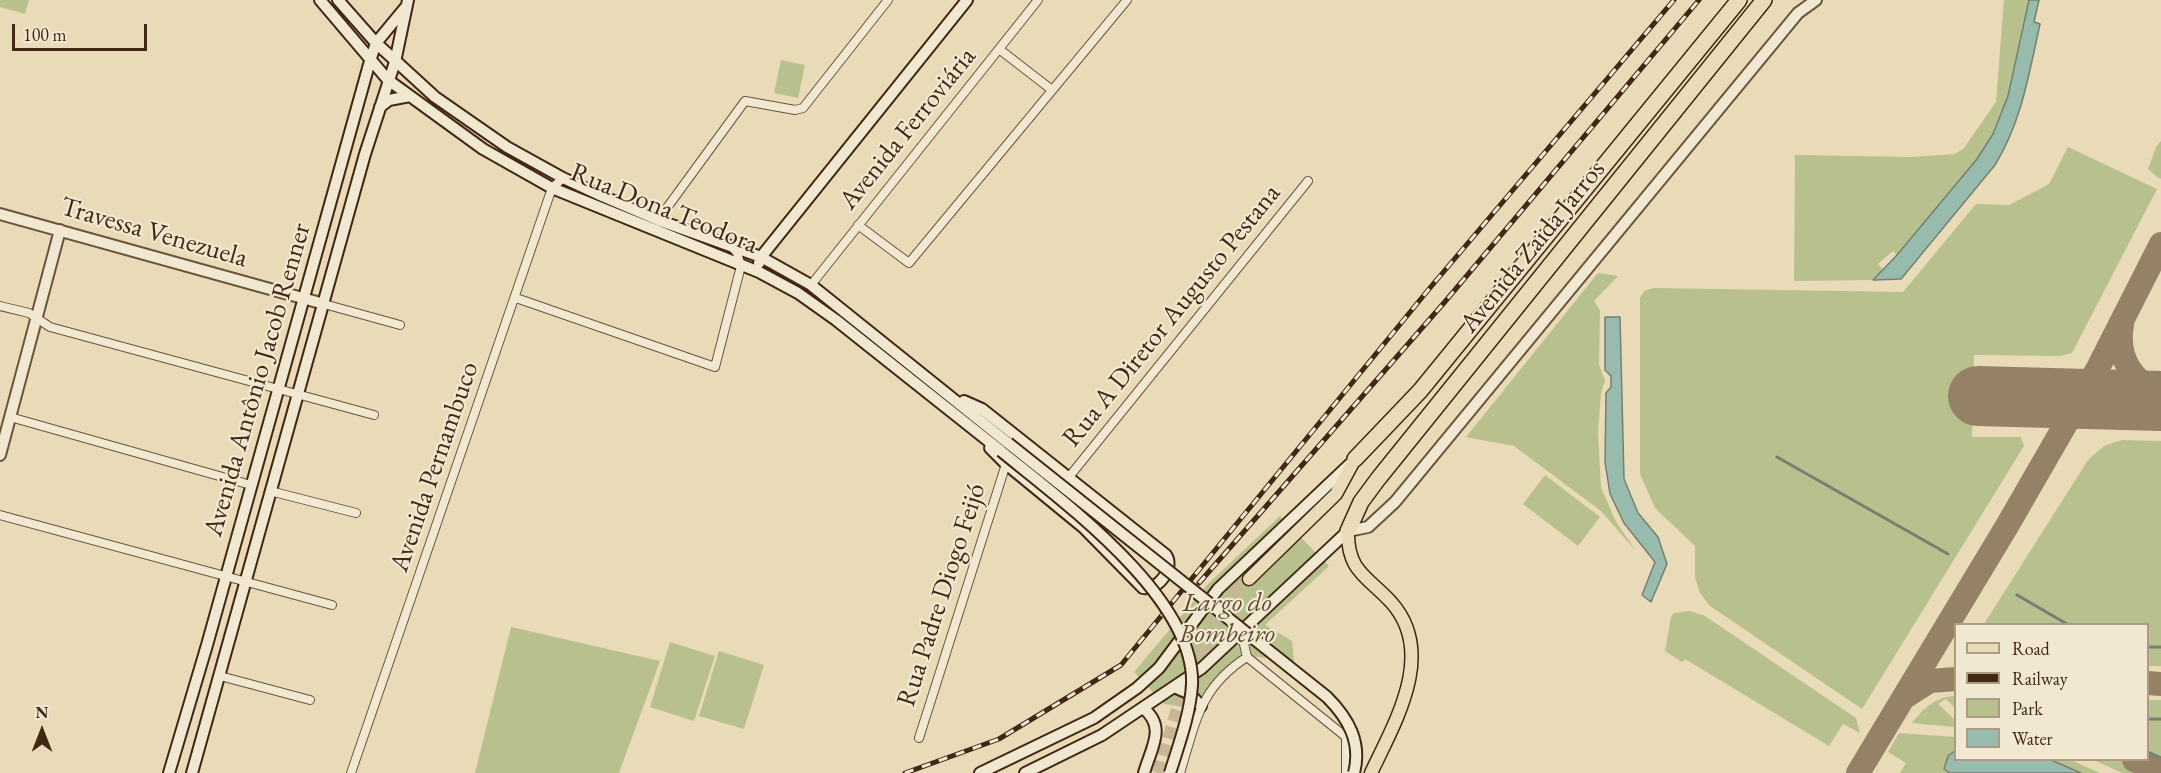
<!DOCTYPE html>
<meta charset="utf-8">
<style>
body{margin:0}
#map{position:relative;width:2161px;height:773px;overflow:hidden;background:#e9dbb8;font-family:"EB Garamond",serif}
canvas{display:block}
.legend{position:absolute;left:1954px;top:623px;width:195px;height:138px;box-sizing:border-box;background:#f1e8d1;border:2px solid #ab9b85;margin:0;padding:8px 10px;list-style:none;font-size:18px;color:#412714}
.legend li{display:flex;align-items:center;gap:12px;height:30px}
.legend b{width:30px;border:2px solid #ab9b85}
.north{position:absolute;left:12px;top:701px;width:60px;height:60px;-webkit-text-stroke:4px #f1e8d1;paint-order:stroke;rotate:0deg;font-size:16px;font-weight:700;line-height:24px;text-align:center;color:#412714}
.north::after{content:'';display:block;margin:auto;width:21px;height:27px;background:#412714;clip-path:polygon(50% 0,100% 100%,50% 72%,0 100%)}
.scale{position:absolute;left:12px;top:24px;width:135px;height:27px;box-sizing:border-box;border:3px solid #412714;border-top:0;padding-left:8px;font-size:18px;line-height:21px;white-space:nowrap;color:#412714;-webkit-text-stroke:4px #f1e8d1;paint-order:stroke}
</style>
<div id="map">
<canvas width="2161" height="773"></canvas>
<ul class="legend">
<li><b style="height:8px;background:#e9dbb8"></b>Road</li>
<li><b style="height:8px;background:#412714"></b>Railway</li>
<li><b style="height:16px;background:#b8c08d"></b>Park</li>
<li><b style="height:16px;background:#97bbad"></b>Water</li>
</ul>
<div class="north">N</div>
<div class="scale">100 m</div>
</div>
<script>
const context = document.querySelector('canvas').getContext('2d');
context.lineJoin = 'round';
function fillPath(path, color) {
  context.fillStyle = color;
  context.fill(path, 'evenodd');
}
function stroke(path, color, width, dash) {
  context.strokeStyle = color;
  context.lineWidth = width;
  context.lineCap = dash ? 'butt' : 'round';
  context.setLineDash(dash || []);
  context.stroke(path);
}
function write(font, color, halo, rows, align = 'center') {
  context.font = font + ' "EB Garamond",serif';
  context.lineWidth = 4.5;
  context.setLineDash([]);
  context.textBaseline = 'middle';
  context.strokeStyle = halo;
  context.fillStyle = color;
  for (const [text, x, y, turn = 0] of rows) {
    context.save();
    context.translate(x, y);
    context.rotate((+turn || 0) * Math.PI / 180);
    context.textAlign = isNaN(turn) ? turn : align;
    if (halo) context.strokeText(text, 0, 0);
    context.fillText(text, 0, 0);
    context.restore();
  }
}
fillPath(new Path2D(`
 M0,0H29L25,14L0,7Z
 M2004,0H2029L2008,96L1993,134L1977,159L1897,255L1893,251L1878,264L1883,270L1873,280L1794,281L1795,155L1913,157L1955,154L1964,148L1996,102Z
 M781,60L805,65L798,98L774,93Z
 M2161,141V178L2160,179L2148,169L2156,147Z
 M2068,147L2157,189L2072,353L2060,356L1974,355L1972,437H2021L2024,446L1862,709L1710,606L1700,593L1695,578V546L1655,508L1640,474V298L1644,291L1654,288L1903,292L1976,204L2009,205L2049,184Z
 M1598,273L1618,276L1594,301L1600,311L1599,365L1605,380L1601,393L1598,433L1601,487L1616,522L1636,551L1601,511L1514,446L1466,437Z
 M2122,440L2161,441V666H2148V624H1984L2088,460L2104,446Z
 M1545,475L1600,517L1578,546L1523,504Z
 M1280,516L1329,566L1265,625L1292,641L1294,662L1244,655C1220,670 1207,683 1197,709L1164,704L1134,672L1207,585Z
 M1690,611L1705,616L1856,718L1860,733L1843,724L1829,746L1685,659L1682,662L1665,651L1671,617L1674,613Z
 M511,627L660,661L619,773H475Z
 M670,642L715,656L694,721L650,707Z
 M719,651L764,665L744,729L699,716Z
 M1955,696V708L1946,699L1938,704L1955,720V727L1912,723C1924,708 1935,697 1955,696Z
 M2148,700H2161V766L2148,759Z
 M1899,733L1955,737L1956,760H2071L2100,773H1900L1906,763L1888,752Z
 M2094,760H2118L2151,773H2122Z`), '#b8c08d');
const water = new Path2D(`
 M2029,0H2039L2034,22L2040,24C2029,73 2022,121 1995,165L1901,279L1873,280L1897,255L1977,159L1993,134L2008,96Z
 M1605,317H1620L1624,479L1638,513L1658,537L1667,564L1651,602L1642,595L1655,562L1624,523L1610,494L1605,462L1606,393L1611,387V376L1605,370Z
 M1955,751L1956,760H2051L2081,773H1950L1944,769L1948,756Z`);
fillPath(water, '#97bbad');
stroke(water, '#758070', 1.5);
stroke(new Path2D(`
 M1777,457L1948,554
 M2017,595L2067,624
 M2148,647H2161
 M2148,719H2161
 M2148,752L2161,758`), '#758070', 3);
stroke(new Path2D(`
 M2122,325C2116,358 2132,381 2161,395
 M2148,683L2161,684
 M1905,697L1930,681L1956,679
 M2134,760L2161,772
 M1858,773L2007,526L2098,368L2161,244`), '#958166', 24);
stroke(new Path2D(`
 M1978,396L2161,401`), '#958166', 60);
stroke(new Path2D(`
 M1158,773L1179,702L1201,672L1204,646L1214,623L1225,603L1249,579`), '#c7b797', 12, [12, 6]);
const minor = new Path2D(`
 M999,49L1052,90
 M658,220L745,101L795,110L803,108L888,0
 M858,225L909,263L1127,0
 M811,285L1038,0
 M516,298L715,367L741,266L737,253L731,246
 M324,304L400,325
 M0,306L29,313L50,327L374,415
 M10,417L251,485
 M1069,477L1308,181
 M270,491L356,513
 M0,515L332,605
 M1247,631L1244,644L1247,657L1346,737V773
 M220,676L310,700
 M919,738L1006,464
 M351,773L552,188L563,178
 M1180,773C1196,722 1199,688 1247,657`);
const tertiary = new Path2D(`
 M0,214L324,304
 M0,455L60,230
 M1348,531L1368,527L1395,502L1798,13L1816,0`);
const secondary = new Path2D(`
 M320,0L388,80L483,149L552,188L759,272L798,293L836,320L1001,451
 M338,0L376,43L435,97L507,147L563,178L602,196L658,220L761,257L811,285L1008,443
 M380,107L389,100L410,96
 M759,263L761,257L967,0
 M964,401L982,409L1166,555C1175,568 1158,591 1143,588L1084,528L1006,464L990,448
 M1174,687L1190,694L1201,706
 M1143,708C1167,727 1151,748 1144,773
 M169,773L207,645L370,61L376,43L405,8
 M192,773L365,154L395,62L408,0
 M980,773L1094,718L1137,688L1159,668L1218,589L1350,464
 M1025,773L1102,735L1202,668L1348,531`);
const primary = new Path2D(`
 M1348,531C1347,571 1367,576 1391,602C1437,653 1395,722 1371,773
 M1249,579L1336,494L1355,459`);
const motorway = new Path2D(`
 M1355,459L1420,391L1739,0
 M1348,531L1361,502L1378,479L1764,0`);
stroke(minor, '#6b543d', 10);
stroke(tertiary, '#6b543d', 14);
stroke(secondary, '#412714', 14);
stroke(primary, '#412714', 15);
stroke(motorway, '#412714', 18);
stroke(minor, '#f1e8d1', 8);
stroke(tertiary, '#f1e8d1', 10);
stroke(secondary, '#f1e8d1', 10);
stroke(primary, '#e9dbb8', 12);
stroke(motorway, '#e9dbb8', 15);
const rail = new Path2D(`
 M1199,583L1443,304L1699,0
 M905,773L999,739L1121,665L1429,289L1674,0`);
stroke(rail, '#412714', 5);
stroke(rail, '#f1e8d1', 3, [9]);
const secondaryBridge = new Path2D(`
 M1008,443L1327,697C1348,718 1362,742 1354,773
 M1001,451C1062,501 1196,598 1192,685C1190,715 1179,744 1170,773`);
stroke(secondaryBridge, '#412714', 14, []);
stroke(secondaryBridge, '#f1e8d1', 10);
write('27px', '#412714', '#f1e8d1', [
 ["Avenida Ferroviária",908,129,-51],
 ["Rua Dona Teodora",664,209,22],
 ["Travessa Venezuela",154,233,16],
 ["Avenida Zaida Jarros",1533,247,-51],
 ["Rua A Diretor Augusto Pestana",1172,316,-51],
 ["Avenida Antônio Jacob Renner",258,380,-74],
 ["Avenida Pernambuco",435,467,-71],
 ["Rua Padre Diogo Feijó",942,595,-72]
]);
write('italic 27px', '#5f4d32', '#f1e8d1', [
 ["Largo do",1227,604],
 ["Bombeiro",1227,635]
]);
</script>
